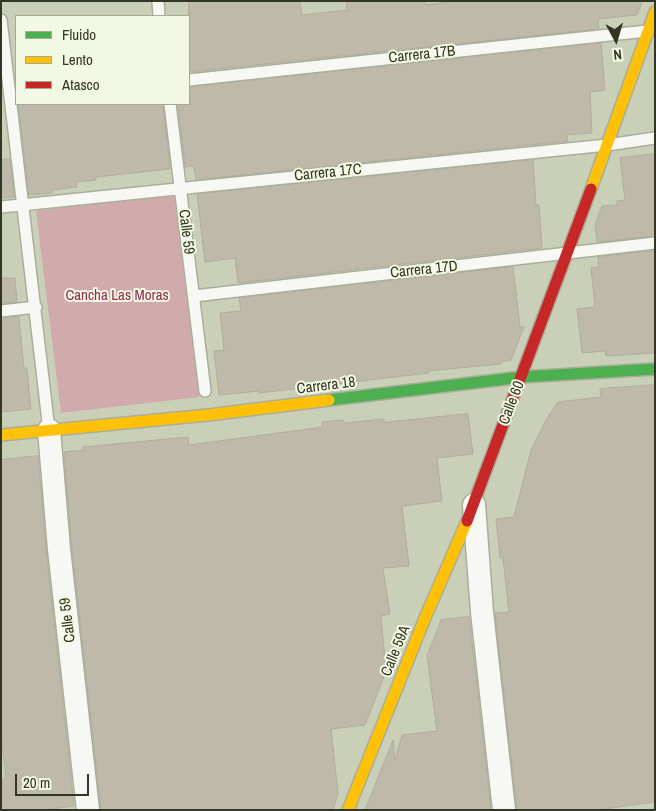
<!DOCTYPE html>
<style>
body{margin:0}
#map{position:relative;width:656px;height:811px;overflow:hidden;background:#cad0b8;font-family:"Archivo Narrow",sans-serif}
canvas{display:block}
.frame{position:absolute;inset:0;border:2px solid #323624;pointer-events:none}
.legend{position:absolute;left:15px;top:15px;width:175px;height:90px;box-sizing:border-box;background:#f3f8e2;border:1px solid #a6aa96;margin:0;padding:6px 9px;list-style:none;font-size:15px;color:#323624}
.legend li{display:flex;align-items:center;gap:10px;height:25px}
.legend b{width:25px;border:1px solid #a6aa96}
.north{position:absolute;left:591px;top:15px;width:50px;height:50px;-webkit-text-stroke:4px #f3f8e2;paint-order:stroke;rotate:174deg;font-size:14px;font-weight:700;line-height:20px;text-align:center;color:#323624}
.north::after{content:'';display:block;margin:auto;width:18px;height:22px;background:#323624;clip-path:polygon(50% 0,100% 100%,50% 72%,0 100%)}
.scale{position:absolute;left:15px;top:774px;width:74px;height:22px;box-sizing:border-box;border:2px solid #323624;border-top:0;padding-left:6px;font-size:15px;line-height:18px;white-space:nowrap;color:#323624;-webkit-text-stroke:4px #f3f8e2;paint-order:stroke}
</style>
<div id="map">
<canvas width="656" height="811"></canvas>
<div class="frame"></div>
<ul class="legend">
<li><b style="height:6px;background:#4caf50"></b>Fluido</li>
<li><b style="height:6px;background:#ffc107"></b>Lento</li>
<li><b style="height:6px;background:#c62828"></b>Atasco</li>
</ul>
<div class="north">N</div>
<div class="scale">20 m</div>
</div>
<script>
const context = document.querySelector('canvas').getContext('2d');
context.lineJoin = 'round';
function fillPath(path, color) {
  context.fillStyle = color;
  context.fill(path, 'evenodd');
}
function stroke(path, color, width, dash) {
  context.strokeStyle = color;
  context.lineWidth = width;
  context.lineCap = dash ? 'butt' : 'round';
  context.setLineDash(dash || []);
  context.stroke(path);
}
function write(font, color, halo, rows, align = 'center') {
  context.font = font + ' "Archivo Narrow",sans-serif';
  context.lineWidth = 4;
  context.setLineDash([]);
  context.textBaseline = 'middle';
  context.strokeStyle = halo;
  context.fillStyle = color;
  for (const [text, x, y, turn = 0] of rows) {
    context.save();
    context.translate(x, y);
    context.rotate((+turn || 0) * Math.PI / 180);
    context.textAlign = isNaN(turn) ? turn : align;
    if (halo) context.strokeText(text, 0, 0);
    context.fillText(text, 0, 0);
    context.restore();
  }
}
fillPath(new Path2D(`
 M174,194L199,397L61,413L36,211Z`), '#d0aaac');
const building = new Path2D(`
 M189,1H300L302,15L347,10L346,1H425V5L456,1H641V5L637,15L598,19L599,29L189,72Z
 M601,43L605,90L590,92L592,133L567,135L568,141L196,180L194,166L185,167L178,104H191L189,87Z
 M19,104H163L170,169L96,177V180L76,182L77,187L52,190V193L29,195Z
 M655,154V236L597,242L595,225L602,206L617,205V201L625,200L620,158Z
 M10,159L14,197L1,198V160Z
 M533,160L536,205H539L542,248L238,283L235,258L205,262L197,194Z
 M655,251V353L606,356L605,351L582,353L577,309L595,307L591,268L599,267L598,257Z
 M513,267L520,327H524L511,360L501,362V364L428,371L429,373L259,393V391L219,395L214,351L224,350L220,313L241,311L239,298Z
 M1,278H15L17,302L1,303Z
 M19,317L24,368H27L31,409L1,412V318Z
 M655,385V802L597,810H517L495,613L509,612L503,558H500L496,519L514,517L531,450L546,420L558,402L601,397L600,389Z
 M468,414L473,454L437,458L442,501L402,506L409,566L383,568L390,614L381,616L386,672L365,725L331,729L338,793L333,810H101L72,548L64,452L83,450V447L188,437L189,445L323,427L322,422L343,420L344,423L384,419V422Z
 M38,456L46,550L74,806L43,810H1V779H6L1,736V460Z
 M469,617L491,810H365L393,740L395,760L402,735L437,731L427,656L441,620Z`);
fillPath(building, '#beb9a9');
stroke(building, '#b1ac9c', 1);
const lane = new Path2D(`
 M158,1L159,16
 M1,20L49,430
 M189,80L647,31
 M170,104L205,391
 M1,207L607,145L655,138
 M194,296L655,243
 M1,311L36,307`);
const street = new Path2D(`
 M49,430L59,549L88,810
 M474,505L482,612L504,810`);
const fast = new Path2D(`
 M329,400L522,377L655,369`);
const slow = new Path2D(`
 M591,189L655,12
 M1,435L208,415L329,400
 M348,810L425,618L467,521`);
const jam = new Path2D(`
 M467,521L591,189`);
stroke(lane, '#a9ae9b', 14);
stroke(street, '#a9ae9b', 25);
stroke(fast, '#a9ae9b', 14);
stroke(slow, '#a9ae9b', 14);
stroke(jam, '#a9ae9b', 14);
stroke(lane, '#f7f8f4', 11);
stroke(street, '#f7f8f4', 22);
stroke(fast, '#4caf50', 11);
stroke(slow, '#ffc107', 11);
stroke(jam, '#c62828', 11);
write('15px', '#323624', '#f3f8e2', [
 ["Carrera 17B",422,55,-6],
 ["Carrera 17C",328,173,-6],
 ["Calle 59",186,232,83],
 ["Carrera 17D",424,270,-6],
 ["Carrera 18",326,386,-7],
 ["Calle 60",512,403,-69],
 ["Calle 59",68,620,-97],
 ["Calle 59A",396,651,-68]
]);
write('15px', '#912b56', '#f3f8e2', [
 ["Cancha Las Moras",117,296]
]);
</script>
